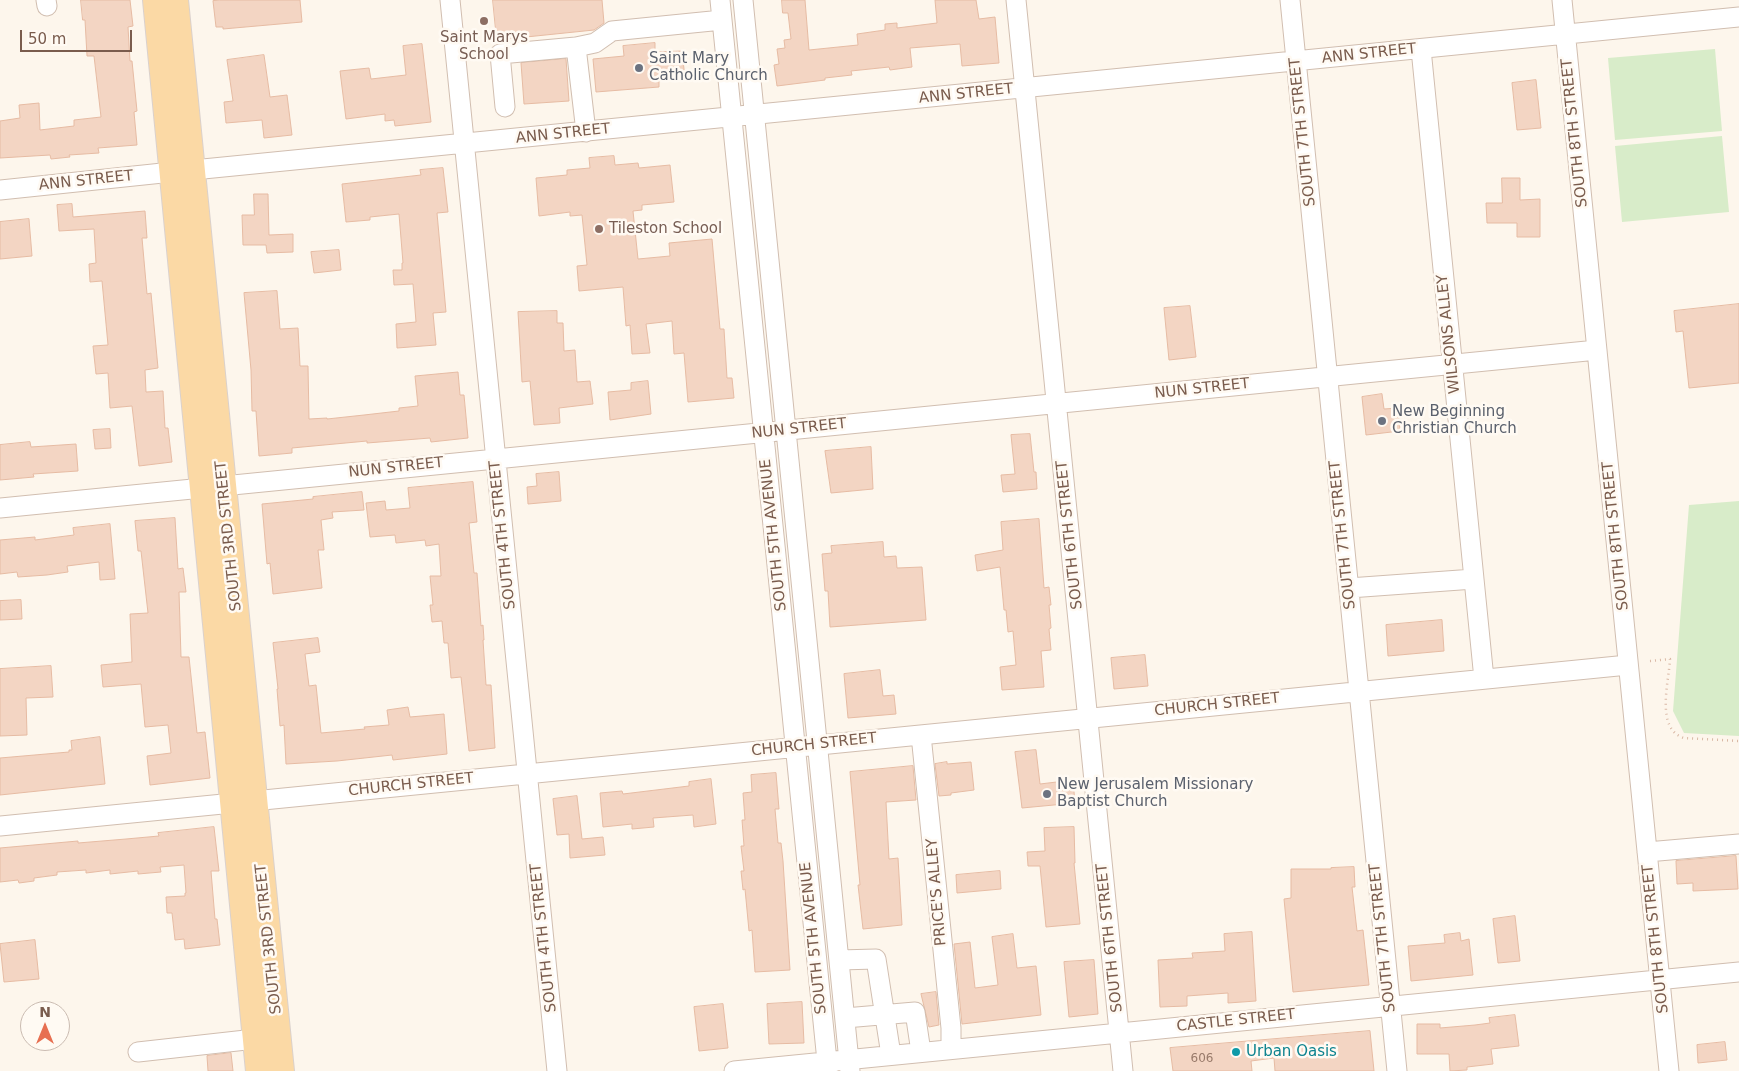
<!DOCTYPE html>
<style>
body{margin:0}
#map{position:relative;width:1739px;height:1071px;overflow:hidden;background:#fdf6ec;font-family:"DejaVu Sans",sans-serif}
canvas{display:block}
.north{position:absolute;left:20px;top:1001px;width:50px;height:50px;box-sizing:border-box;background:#fffaf3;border:1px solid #cabbb1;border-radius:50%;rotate:0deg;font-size:14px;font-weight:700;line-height:20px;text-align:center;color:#7a5c4d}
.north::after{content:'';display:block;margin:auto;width:18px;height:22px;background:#e76f51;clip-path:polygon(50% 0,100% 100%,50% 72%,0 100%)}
.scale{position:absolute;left:20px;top:30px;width:112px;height:22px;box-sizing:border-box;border:2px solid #7a5c4d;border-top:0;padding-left:6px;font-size:15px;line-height:18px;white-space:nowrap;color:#7a5c4d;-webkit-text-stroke:4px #fffaf3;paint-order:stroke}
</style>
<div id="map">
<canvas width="1739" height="1071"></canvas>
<div class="north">N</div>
<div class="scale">50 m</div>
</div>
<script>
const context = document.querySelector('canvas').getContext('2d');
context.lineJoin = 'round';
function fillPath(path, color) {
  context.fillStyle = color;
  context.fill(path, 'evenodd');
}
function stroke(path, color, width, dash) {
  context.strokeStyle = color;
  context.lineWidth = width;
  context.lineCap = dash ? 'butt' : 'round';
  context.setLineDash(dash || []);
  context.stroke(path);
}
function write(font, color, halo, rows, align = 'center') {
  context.font = font + ' "DejaVu Sans",sans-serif';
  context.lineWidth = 5;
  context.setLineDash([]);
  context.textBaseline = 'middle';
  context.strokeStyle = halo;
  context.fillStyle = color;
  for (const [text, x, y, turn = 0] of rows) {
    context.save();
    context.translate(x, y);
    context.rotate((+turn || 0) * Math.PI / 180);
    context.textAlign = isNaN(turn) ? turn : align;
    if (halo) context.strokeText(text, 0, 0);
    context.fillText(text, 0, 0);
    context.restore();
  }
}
fillPath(new Path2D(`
 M1715,49L1722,131L1615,140L1608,58Z
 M1722,136L1729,212L1622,222L1615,146Z
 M1739,501V736L1684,733L1673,711L1689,505Z`), '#d8ecc9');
const building = new Path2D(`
 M81,0H130L133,26L128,27L130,61H132L137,111L134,112L137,145L98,148L99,153L69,155L70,157L51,159L50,155L0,158V121L20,118L19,105L39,103L40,130L74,126V120L101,117L94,56H87L85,20H83Z
 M220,0H300L302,22L223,29V27H216L213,1Z
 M493,0H602L604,23L594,30L497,40Z
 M782,0H805L809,50L858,45L857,34L885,30V24L897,23V28L937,23L935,0H976L979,19L995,17L999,63L962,66L960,44L910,48L912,67L890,70L889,67L851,71L852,75L825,78V80L777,86L774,65L779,64L777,49L785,48L784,40L791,39L788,13H783Z
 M655,43V52L682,51L685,78L659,80V87L596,92L593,59L624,56L623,46Z
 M422,44L431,122L395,126L394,120L385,121V114L346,119L340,71L369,68L371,79L406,75L403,46Z
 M264,55L270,97L287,95L292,135L264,138L262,120L226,123L224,102L233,101L227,60Z
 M566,59L569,101L524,104L521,63Z
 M1536,80L1541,128L1517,130L1512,83Z
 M614,156L615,165L638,163L639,168L670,165L674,202L642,205V210L633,211L638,259L670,256L669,243L712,239L720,329H724L727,378H732L734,398L688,402L684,353L674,354L672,321L646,324L650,353L632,354L630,325L626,326L623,287L579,291L577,266L587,265L582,215L570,216V212L539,216L536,178L567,175V170L590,168L589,158Z
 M443,168L448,212L437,213L446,312L433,313L436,345L397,348L396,324L416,322L413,284L394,285L393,270H402V263H403L399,214L370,217V220L346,222L342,184L421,175L420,170Z
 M1502,178H1520V200L1540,199V237H1517V223H1487L1486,203H1502Z
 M254,194H268L269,235L293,234V252L267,253L266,245H243L242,215H254Z
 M72,204L73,217L145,211L147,238H142L147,294L151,293L158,368L145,370L146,392L163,391L165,428H168L172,462L139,466L132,406L110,408L108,373L96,374L93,346L108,345L102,281L90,282L89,264L96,263L94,229L59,231L57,205Z
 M29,219L32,256L0,259V222Z
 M339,250L341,270L314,273L311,252Z
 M277,291L280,329L298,328L300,366H308L309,419L327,418V419L364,415L399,411V408L418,406L415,376L458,372L460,395H464L468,438L431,442L430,438L367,443V441L292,448V453L259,456L256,411H252L251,370L244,293Z
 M1739,304V383L1689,388L1683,331L1676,332L1674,311Z
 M1190,306L1196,357L1169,360L1164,308Z
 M557,311V323H563L564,351L575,350L577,382L590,381L593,404L559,408L560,423L534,425L530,381L522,382L518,312Z
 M648,381L651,414L610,420L608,392L631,390V383Z
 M1382,394L1384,409L1398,408L1400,431L1366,435L1362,397Z
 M110,429L111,448L95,449L93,430Z
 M1030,434L1034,472H1036L1037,489L1003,492L1001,475L1015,474L1011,435Z
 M30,442L31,447L76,444L78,471L33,474L34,477L0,480V445Z
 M871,447L873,489L831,493L825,451Z
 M559,472L561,501L528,504L527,487L537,486L536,474Z
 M473,482L477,522L469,523L474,573H477L481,626L483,625L484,640H483L486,685H491L495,748L469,751L461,677L451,678L448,643H444L442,621L432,622L430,605H433L430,576H441L439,544L426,546L425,540L396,543L395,535L370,537L366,503L385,501L386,510L410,508L408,488Z
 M362,492L364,510L332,512L333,518L321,520L324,550H318L322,588L273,594L270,563L267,564L262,504L313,499V497Z
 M175,518L178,569L183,568L186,592H179L181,657H189L197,733L205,732L210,778L150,785L147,756L171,753L168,725L145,727L141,684L103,687L101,665L132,662L130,614L148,613L141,551H138L135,521Z
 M1039,519L1044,588L1049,587L1051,605H1049L1051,628L1049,629L1051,650L1041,651L1044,687L1002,690L1000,667L1016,665L1013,631L1008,632L1006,610H1004L1000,567L977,571L975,555L1003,550L1001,522Z
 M110,524L115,579L100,580L99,562L67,566L68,572L47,575L18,577L17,572L0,574V540L35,537V540L74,535L73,528Z
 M883,542L884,557L896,556L897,568L922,567L926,620L830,627L828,591H825L822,554L832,553L831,546Z
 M21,600L22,619L0,620V601Z
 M1442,620L1444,651L1388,656L1386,625Z
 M318,638L320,652L305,654L309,686L316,685L321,733L365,729L364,727L389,725L387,710L408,707L410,717L444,714L447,754L393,760L392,755L337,761L286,764L284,725L280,726L277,689H278L273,643Z
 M1145,655L1148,686L1114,689L1111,658Z
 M51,666L53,697L26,698L27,735L0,736V669Z
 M880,670L883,696L894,695L896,714L848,718L844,674Z
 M100,737L105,784L0,795V758L69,752V750H72L71,741Z
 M1036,750L1040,784L1073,780L1075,803L1022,808L1015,752Z
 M947,762V764L971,762L974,790L951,793V795L939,796L935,764Z
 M913,766L916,800L886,802L889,859L898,858L902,925L863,929L858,885H860L850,772Z
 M776,773L779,809H775L778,843H781L783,861L790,970L755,972L752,930L749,931L745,889L743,890L741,871H744L741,846H744L742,820H745L743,793L752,792L751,775Z
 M711,779L716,824L694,827L693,815L653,818L654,827L632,829V824L603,827L600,793L622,791L623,794L689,786V782Z
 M577,796L582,839L603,837L605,855L570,858L569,834L557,835L553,799Z
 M214,827L219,871H211L215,919H217L220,945L185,949L184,939L175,940L172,913H167L166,897L185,896V893H186L184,865L160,867L161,872L138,874V871L110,874V870L86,873V870L57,872V875L34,878V881L19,883L18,880L0,882V848L78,841V843L126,839L159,836L158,833Z
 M1074,827L1075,863H1074L1080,924L1046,927L1040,866H1028L1027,852L1045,851L1044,828Z
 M1736,856L1738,889L1693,891V883L1677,884L1676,861Z
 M1354,867L1355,887H1352L1357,931L1363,930L1369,985L1293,992L1284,899L1291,898V869H1331V868Z
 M1000,871L1001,889L957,893L956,875Z
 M1515,916L1520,961L1498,963L1493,919Z
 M1252,932L1256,1001L1228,1003V993L1187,996V1006L1160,1007L1158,960L1193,958L1192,953L1225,951L1224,934Z
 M1460,933L1461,941L1469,939L1473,975L1411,981L1408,946L1445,943L1444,935Z
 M1013,934L1017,968L1036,966L1041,1015L962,1024L954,944L970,942L975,988L998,985L992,937Z
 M35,940L39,979L4,982L0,944Z
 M1094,960L1098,1014L1069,1017L1064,962Z
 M936,992L939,1025L929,1027L921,994Z
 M802,1002L804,1043L769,1044L767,1004Z
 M723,1004L728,1048L699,1051L694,1007Z
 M1515,1015L1519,1046L1491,1049L1493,1064L1467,1067V1070L1450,1071L1449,1054H1417V1024H1440V1028L1475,1025L1490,1023L1489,1018Z
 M1370,1031L1374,1071H1275L1274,1058L1251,1061L1252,1071H1173L1170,1048Z
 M1725,1042L1727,1060L1698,1063L1697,1045Z
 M231,1053L233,1071H208L207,1056Z`);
fillPath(building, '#f3d5c3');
stroke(building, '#e6bba3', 1);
const minor = new Path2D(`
 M46,0L47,6
 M450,0L557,1071
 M720,0L828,1071
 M743,0L850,1071
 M1016,0L1123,1071
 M1290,0L1397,1071
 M1562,0L1669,1071
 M1421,49L1484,679
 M505,107L500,54L576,47
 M586,132L576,47L595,43L612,31L722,20
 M193,170L1739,17
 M0,190L172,172
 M0,508L1597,350
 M1349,588L1474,579
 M921,735L951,1028V1049
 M0,826L1628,665
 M1647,852L1739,844
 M839,960L876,959L891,1055
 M845,1018L915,1012L921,1052
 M138,1052L255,1039
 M734,1071L1739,972`);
const major = new Path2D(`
 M155,0L258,1071
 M176,0L282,1071`);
stroke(minor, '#d1beb0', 21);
stroke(major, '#dad1cd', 26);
stroke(new Path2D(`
 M1650,661L1670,659C1669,682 1655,729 1684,738L1739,741`), '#d9b8a5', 2.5, [1, 4]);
stroke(minor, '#fff', 19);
stroke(major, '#fbd9a5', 24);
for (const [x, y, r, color] of [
 [484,21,5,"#8d6e63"],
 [639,68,5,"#6b7280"],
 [599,229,5,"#8d6e63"],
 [1382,421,5,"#6b7280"],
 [1047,794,5,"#6b7280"],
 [1236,1052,5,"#0f9aa8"]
]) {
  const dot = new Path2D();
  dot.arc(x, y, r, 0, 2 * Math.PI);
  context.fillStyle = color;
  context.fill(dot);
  stroke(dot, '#fffaf3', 2);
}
write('12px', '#987a6a', null, [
 ["606",1202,1059]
]);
write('15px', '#785e54', '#fffaf3', [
 ["Saint Marys",484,38],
 ["School",484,55],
 ["Tileston School",609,229,"left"]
]);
write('15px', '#7a5c4d', '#fffaf3', [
 ["ANN STREET",1369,54,-6],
 ["ANN STREET",966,94,-6],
 ["SOUTH 7TH STREET",1303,132,-96],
 ["SOUTH 8TH STREET",1575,133,-96],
 ["ANN STREET",563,134,-6],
 ["ANN STREET",86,181,-6],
 ["WILSONS ALLEY",1449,334,-96],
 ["NUN STREET",1202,389,-6],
 ["NUN STREET",799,429,-6],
 ["NUN STREET",396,468,-6],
 ["SOUTH 4TH STREET",503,535,-96],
 ["SOUTH 5TH AVENUE",774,535,-96],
 ["SOUTH 6TH STREET",1070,535,-96],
 ["SOUTH 7TH STREET",1343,535,-96],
 ["SOUTH 3RD STREET",229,536,-96],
 ["SOUTH 8TH STREET",1616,536,-96],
 ["CHURCH STREET",1217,705,-6],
 ["CHURCH STREET",814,745,-6],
 ["CHURCH STREET",411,785,-6],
 ["PRICE'S ALLEY",937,892,-95],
 ["SOUTH 4TH STREET",544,938,-96],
 ["SOUTH 5TH AVENUE",814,938,-96],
 ["SOUTH 6TH STREET",1110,938,-96],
 ["SOUTH 7TH STREET",1383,938,-96],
 ["SOUTH 3RD STREET",269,939,-96],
 ["SOUTH 8TH STREET",1656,939,-96],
 ["CASTLE STREET",1236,1021,-6]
]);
write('15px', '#5b616d', '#fffaf3', [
 ["Saint Mary",649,59],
 ["Catholic Church",649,76],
 ["New Beginning",1392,412],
 ["Christian Church",1392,429],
 ["New Jerusalem Missionary",1057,785],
 ["Baptist Church",1057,802]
], 'left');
write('15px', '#0d838f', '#fffaf3', [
 ["Urban Oasis",1246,1052]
], 'left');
</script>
